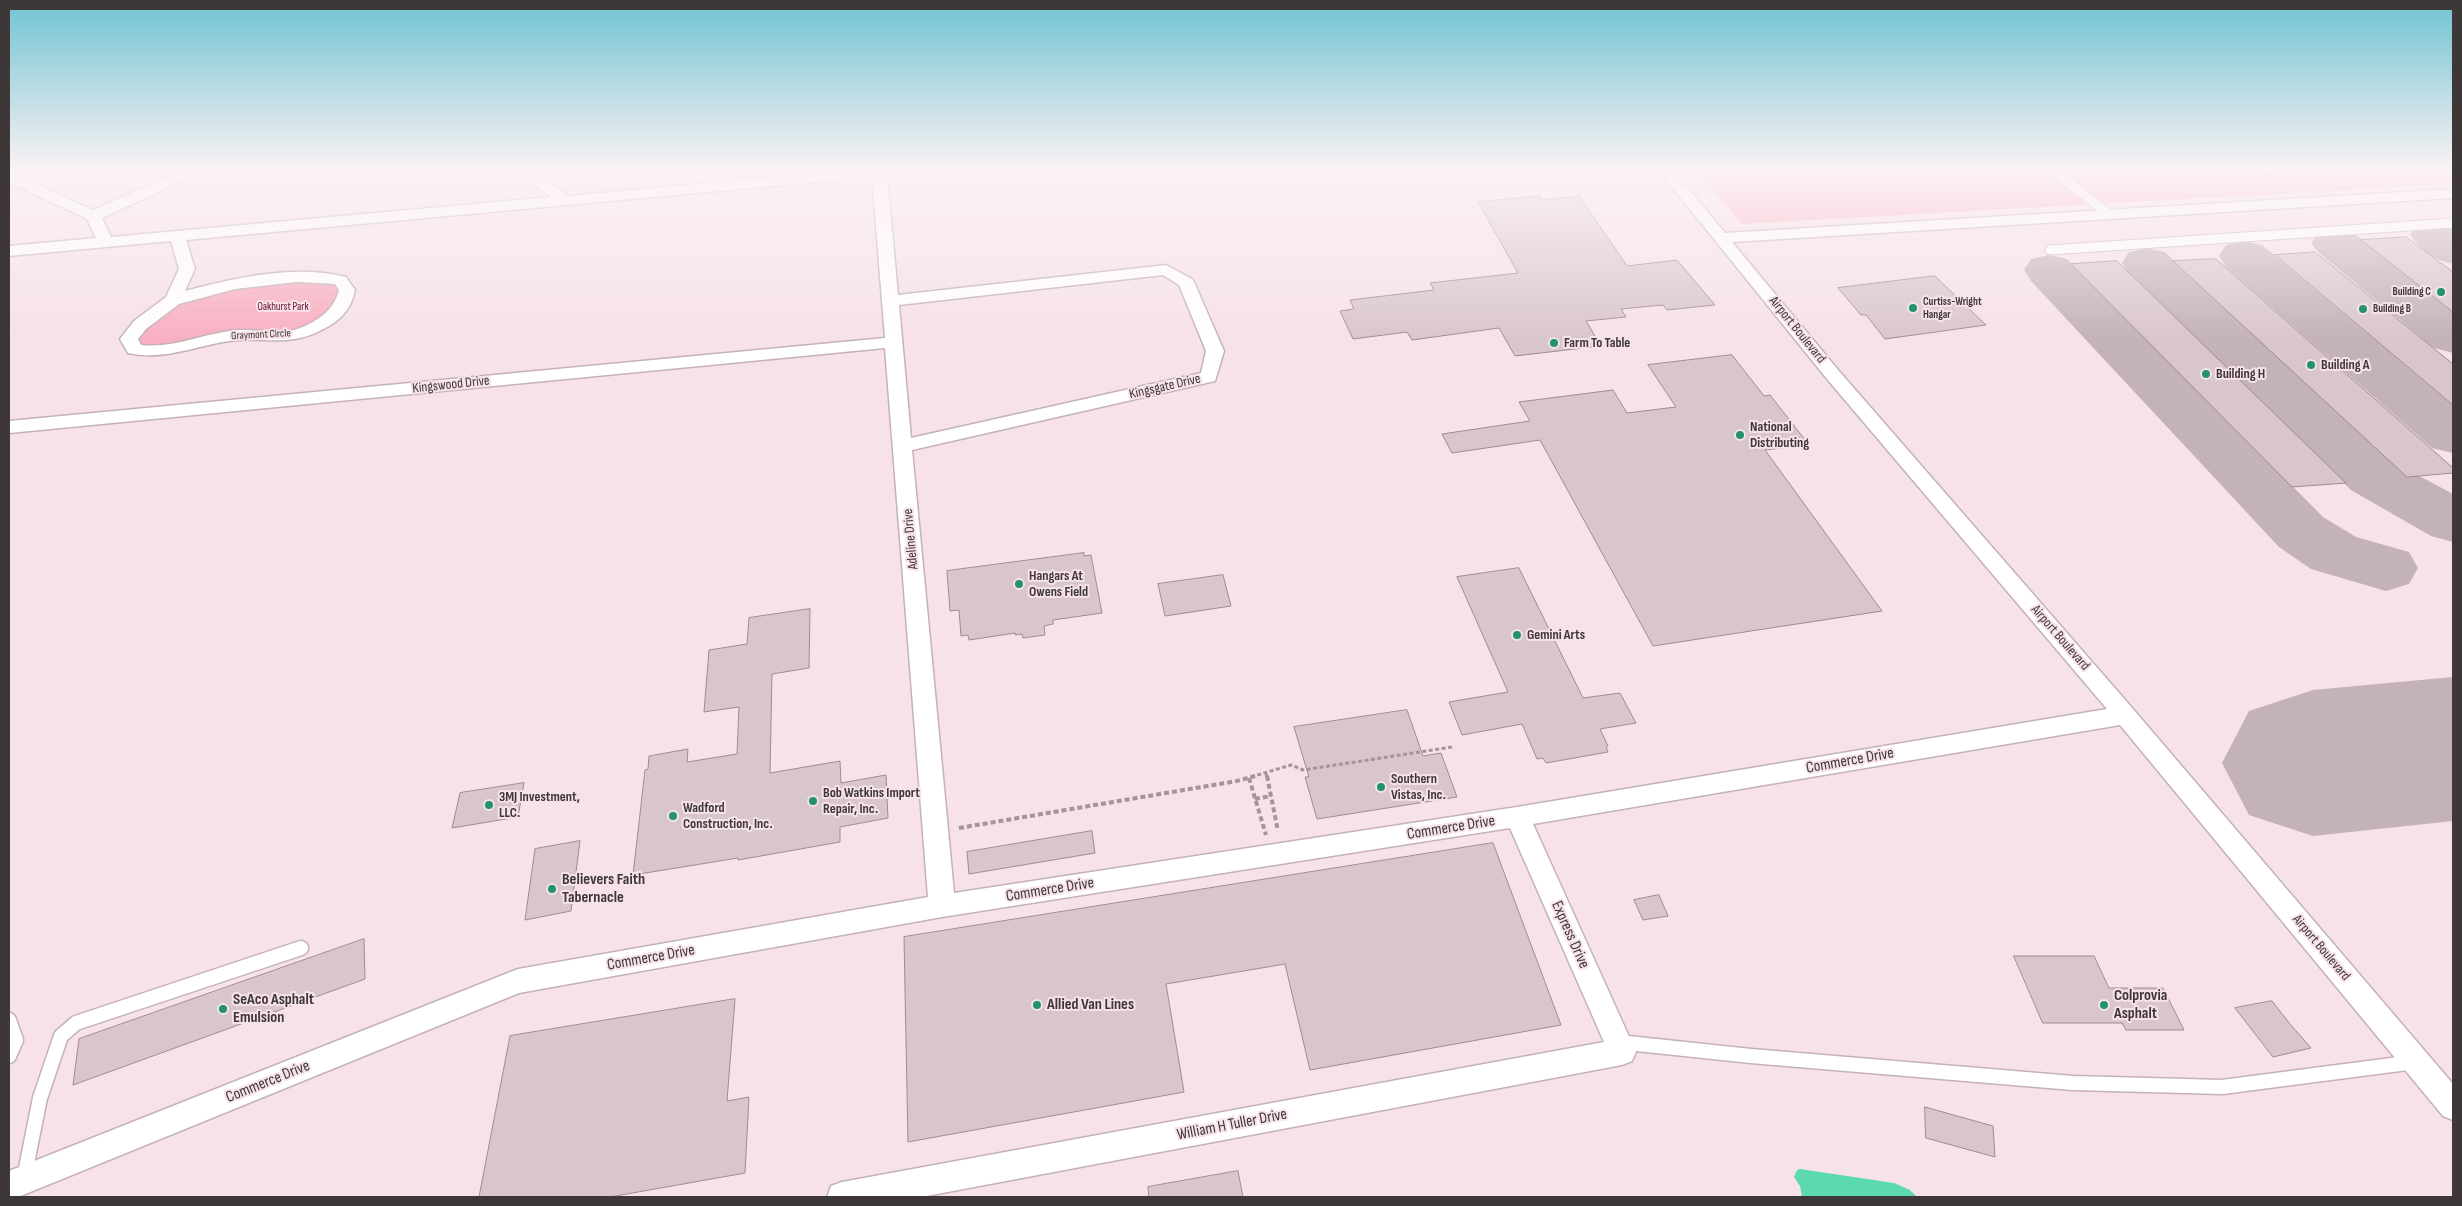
<!DOCTYPE html>
<style>
body{margin:0}
#map{position:relative;width:2462px;height:1206px;overflow:hidden;background:#f6e2e7;font-family:"Sofia Sans Condensed",sans-serif}
canvas{display:block}
.frame{position:absolute;inset:0;border:10px solid #3e3738;pointer-events:none}
</style>
<div id="map">
<canvas width="2462" height="1206"></canvas>
<div class="frame"></div>
</div>
<script>
const context = document.querySelector('canvas').getContext('2d');
context.lineJoin = 'round';
function fillPath(path, color) {
  context.fillStyle = color;
  context.fill(path, 'evenodd');
}
function stroke(path, color, width, dash) {
  context.strokeStyle = color;
  context.lineWidth = width;
  context.lineCap = dash ? 'butt' : 'round';
  context.setLineDash(dash || []);
  context.stroke(path);
}
function write(font, color, halo, rows, align = 'center') {
  context.font = font + ' "Sofia Sans Condensed",sans-serif';
  context.lineWidth = 4;
  context.setLineDash([]);
  context.textBaseline = 'middle';
  context.strokeStyle = halo;
  context.fillStyle = color;
  for (const [text, x, y, turn = 0] of rows) {
    context.save();
    context.translate(x, y);
    context.rotate((+turn || 0) * Math.PI / 180);
    context.textAlign = isNaN(turn) ? turn : align;
    if (halo) context.strokeText(text, 0, 0);
    context.fillText(text, 0, 0);
    context.restore();
  }
}
fillPath(new Path2D(`
 M1696,171H2453V184L1742,224Z
 M340,280L345,302L303,333L134,349L140,325L173,300L257,281Z`), '#f8afc1');
fillPath(new Path2D(`
 M1800,1169L1894,1183L1910,1190L1917,1197H1802L1800,1186L1794,1177L1797,1170Z`), '#5dd9b0');
fillPath(new Path2D(`
 M2435,220L2453,225V264C2434,260 2422,251 2410,235L2418,225Z
 M2336,228L2353,233L2453,311V353L2434,348L2319,253L2311,243L2319,233Z
 M2244,241L2262,245L2453,405V453L2432,448L2226,267L2219,256L2226,245Z
 M2147,248L2165,252L2393,462L2453,494V542L2431,536L2351,490L2129,274L2122,263L2129,252Z
 M2049,255L2067,259L2323,517L2356,537L2409,552L2418,568L2409,584L2386,591L2311,569L2279,547L2031,281L2024,270L2031,259Z`), '#c3b2b6');
fillPath(new Path2D(`
 M2453,677V821L2313,836L2249,815L2222,763L2249,711L2313,690Z`), '#c3b2b6');
const building = new Path2D(`
 M1540,196L1542,200L1579,196L1627,266L1677,260L1715,305L1667,310L1663,305L1621,309L1626,317L1586,321L1601,346L1515,356L1499,328L1412,340L1407,332L1353,339L1340,311L1354,309L1350,300L1434,290L1430,283L1518,273L1478,202Z
 M2406,237L2453,272V312L2361,240Z
 M2315,252L2453,364V405L2275,255Z
 M2216,259L2453,468V473L2407,477L2173,261Z
 M2117,261L2346,483L2292,487L2071,264Z
 M1935,276L1986,325L1885,339L1866,315H1861L1838,288Z
 M1732,355L1764,396L1770,395L1809,445L1765,450L1882,611L1653,646L1540,440L1452,453L1442,434L1530,421L1519,402L1613,390L1627,413L1676,407L1648,365Z
 M1084,553V556L1091,555L1102,613L1053,620V624L1044,626L1045,635L1023,638L1022,634L1015,635V633L969,640L968,635L961,636L959,610L950,611L947,571Z
 M1519,568L1583,698L1620,693L1636,723L1600,729L1608,746L1606,747L1608,752L1546,763L1543,758L1537,759L1522,724L1462,735L1449,702L1508,692L1457,577Z
 M1223,575L1231,606L1165,616L1158,584Z
 M810,609L809,668L772,674L770,773L840,761L841,783L886,775L888,818L840,827V842L738,860V858L633,875L645,770L648,769L649,756L688,749L687,762L737,754L739,707L704,712L709,650L747,644L749,618Z
 M1407,710L1423,756L1441,753L1457,797L1317,819L1305,777H1309L1294,727Z
 M524,783L518,817L452,828L460,793Z
 M1092,831L1095,853L969,874L967,852Z
 M580,841L571,911L525,920L535,849Z
 M1493,843L1561,1025L1310,1070L1285,964L1166,984L1184,1092L908,1142L904,937Z
 M1659,895L1668,916L1643,920L1634,900Z
 M364,939L365,979L73,1085L79,1039Z
 M2014,956H2094L2109,988H2163L2184,1030H2126L2122,1023H2043Z
 M735,999L727,1101L749,1097L745,1173L610,1197H479L510,1036Z
 M2272,1001L2290,1024L2311,1048L2273,1057L2235,1008Z
 M1925,1107L1993,1126L1995,1157L1926,1138Z
 M1238,1171L1243,1197H1149L1148,1187Z`);
fillPath(building, '#d9c6ca');
stroke(building, '#9d8c8f', 1);
const serviceFar1 = new Path2D(`
 M2054,171L2109,214
 M2050,250L2453,223`);
const service = new Path2D(`
 M9,1020L16,1040L9,1056
 M1618,1042L1751,1056L2073,1083L2222,1087L2415,1062
 M24,1178L40,1098L61,1036L76,1023L301,948`);
const minor = new Path2D(`
 M180,171H200L198,174L102,218L111,237L551,197L531,183L507,171C537,171 544,179 568,196L839,171H898L896,174L887,176L898,295L1166,265L1192,279L1194,282L1224,351L1215,381L912,450L954,893L1517,807L2107,709L1827,379L1659,171H1674L1725,233L2453,189V198L1732,242L1839,371L2133,709L2453,1084V1120L2443,1116L2120,725L1533,824L1636,1052L1632,1061L1622,1065L921,1197H827L831,1186L842,1182L1604,1042L1510,828L942,917L519,993L18,1197H9V1171L518,969L928,897L885,348L9,433V421L885,338L872,177L186,240L195,269L185,291C235,278 294,264 346,277L355,290C352,306 343,318 329,326C290,349 269,336 229,341C195,346 163,361 128,353L120,339L134,321L166,297L179,269L171,241L9,256V246L96,238L87,219L9,182V172L93,210ZM1163,275L1179,285L1206,351L1201,373L911,438L899,305ZM297,282L335,284L339,290C334,310 318,321 300,328C282,336 258,329 239,330C206,332 174,349 141,345L138,339L146,329L179,304L235,289Z`);
stroke(serviceFar1, '#c5b2b6', 11);
stroke(service, '#c5b2b6', 17);
stroke(minor, '#c5b2b6', 3);
stroke(new Path2D(`
 M2219,171L2263,175L2301,171`), '#a49599', 2.5, [3, 2]);
stroke(new Path2D(`
 M1266,773L1267,777
 M1251,777L1291,765L1303,770L1452,747`), '#a49599', 3, [4, 2.5]);
stroke(new Path2D(`
 M1267,776L1278,831
 M1249,778L1266,835
 M1255,799L1271,796
 M959,828L1237,781L1255,776`), '#a49599', 4, [5, 3]);
stroke(serviceFar1, '#fff', 9);
stroke(service, '#fff', 14);
fillPath(minor, '#fff');
const sky = context.createLinearGradient(0, 0, 0, 340);
sky.addColorStop(0, '#70c3d2');
sky.addColorStop(0.5, '#fbf2f4');
sky.addColorStop(1, '#fbf2f400');
context.fillStyle = sky;
context.fillRect(0, 0, 2462, 340);
for (const [x, y, r, color] of [
 [2441,292,5,"#249171"],
 [1913,308,5,"#249171"],
 [2363,309,5,"#249171"],
 [1554,343,5,"#249171"],
 [2311,365,5,"#249171"],
 [2206,374,5,"#249171"],
 [1740,435,5,"#249171"],
 [1019,584,5,"#249171"],
 [1517,635,5,"#249171"],
 [1381,787,5,"#249171"],
 [813,801,5,"#249171"],
 [489,805,5,"#249171"],
 [673,816,5,"#249171"],
 [552,889,5,"#249171"],
 [1037,1005,5,"#249171"],
 [2104,1005,5,"#249171"],
 [223,1009,5,"#249171"]
]) {
  const dot = new Path2D();
  dot.arc(x, y, r, 0, 2 * Math.PI);
  context.fillStyle = color;
  context.fill(dot);
  stroke(dot, '#f6e2e7', 2);
}
write('bold 11px', '#3e3738', '#f6e2e7', [
 ["Building C",2431,292,"right"],
 ["Curtiss-Wright",1923,302],
 ["Hangar",1923,315],
 ["Building B",2373,309]
], 'left');
write('11px', '#680d33', '#f6e2e7', [
 ["Oakhurst Park",283,307]
]);
write('11px', '#3e3738', '#f6e2e7', [
 ["Graymont Circle",261,335,-3]
]);
write('14px', '#3e3738', '#f6e2e7', [
 ["Airport Boulevard",1797,330,51],
 ["Kingswood Drive",451,385,-6],
 ["Kingsgate Drive",1165,387,-13],
 ["Adeline Drive",911,539,-95],
 ["Airport Boulevard",2060,638,49],
 ["Airport Boulevard",2321,948,50]
]);
write('bold 14px', '#3e3738', '#f6e2e7', [
 ["Farm To Table",1564,343],
 ["Building A",2321,365],
 ["Building H",2216,374],
 ["National",1750,427],
 ["Distributing",1750,443],
 ["Hangars At",1029,576],
 ["Owens Field",1029,592],
 ["Gemini Arts",1527,635],
 ["Southern",1391,779],
 ["Vistas, Inc.",1391,795],
 ["Bob Watkins Import",823,793],
 ["Repair, Inc.",823,809],
 ["3MJ Investment,",499,797],
 ["LLC.",499,813],
 ["Wadford",683,808],
 ["Construction, Inc.",683,824]
], 'left');
write('16px', '#3e3738', '#f6e2e7', [
 ["Commerce Drive",1850,761,-10],
 ["Commerce Drive",1451,828,-9],
 ["Commerce Drive",1050,890,-9],
 ["Express Drive",1570,935,66],
 ["Commerce Drive",651,958,-10],
 ["Commerce Drive",268,1082,-22],
 ["William H Tuller Drive",1232,1125,-11]
]);
write('bold 16px', '#3e3738', '#f6e2e7', [
 ["Believers Faith",562,880],
 ["Tabernacle",562,898],
 ["Colprovia",2114,996],
 ["Asphalt",2114,1014],
 ["SeAco Asphalt",233,1000],
 ["Emulsion",233,1018],
 ["Allied Van Lines",1047,1005]
], 'left');
</script>
